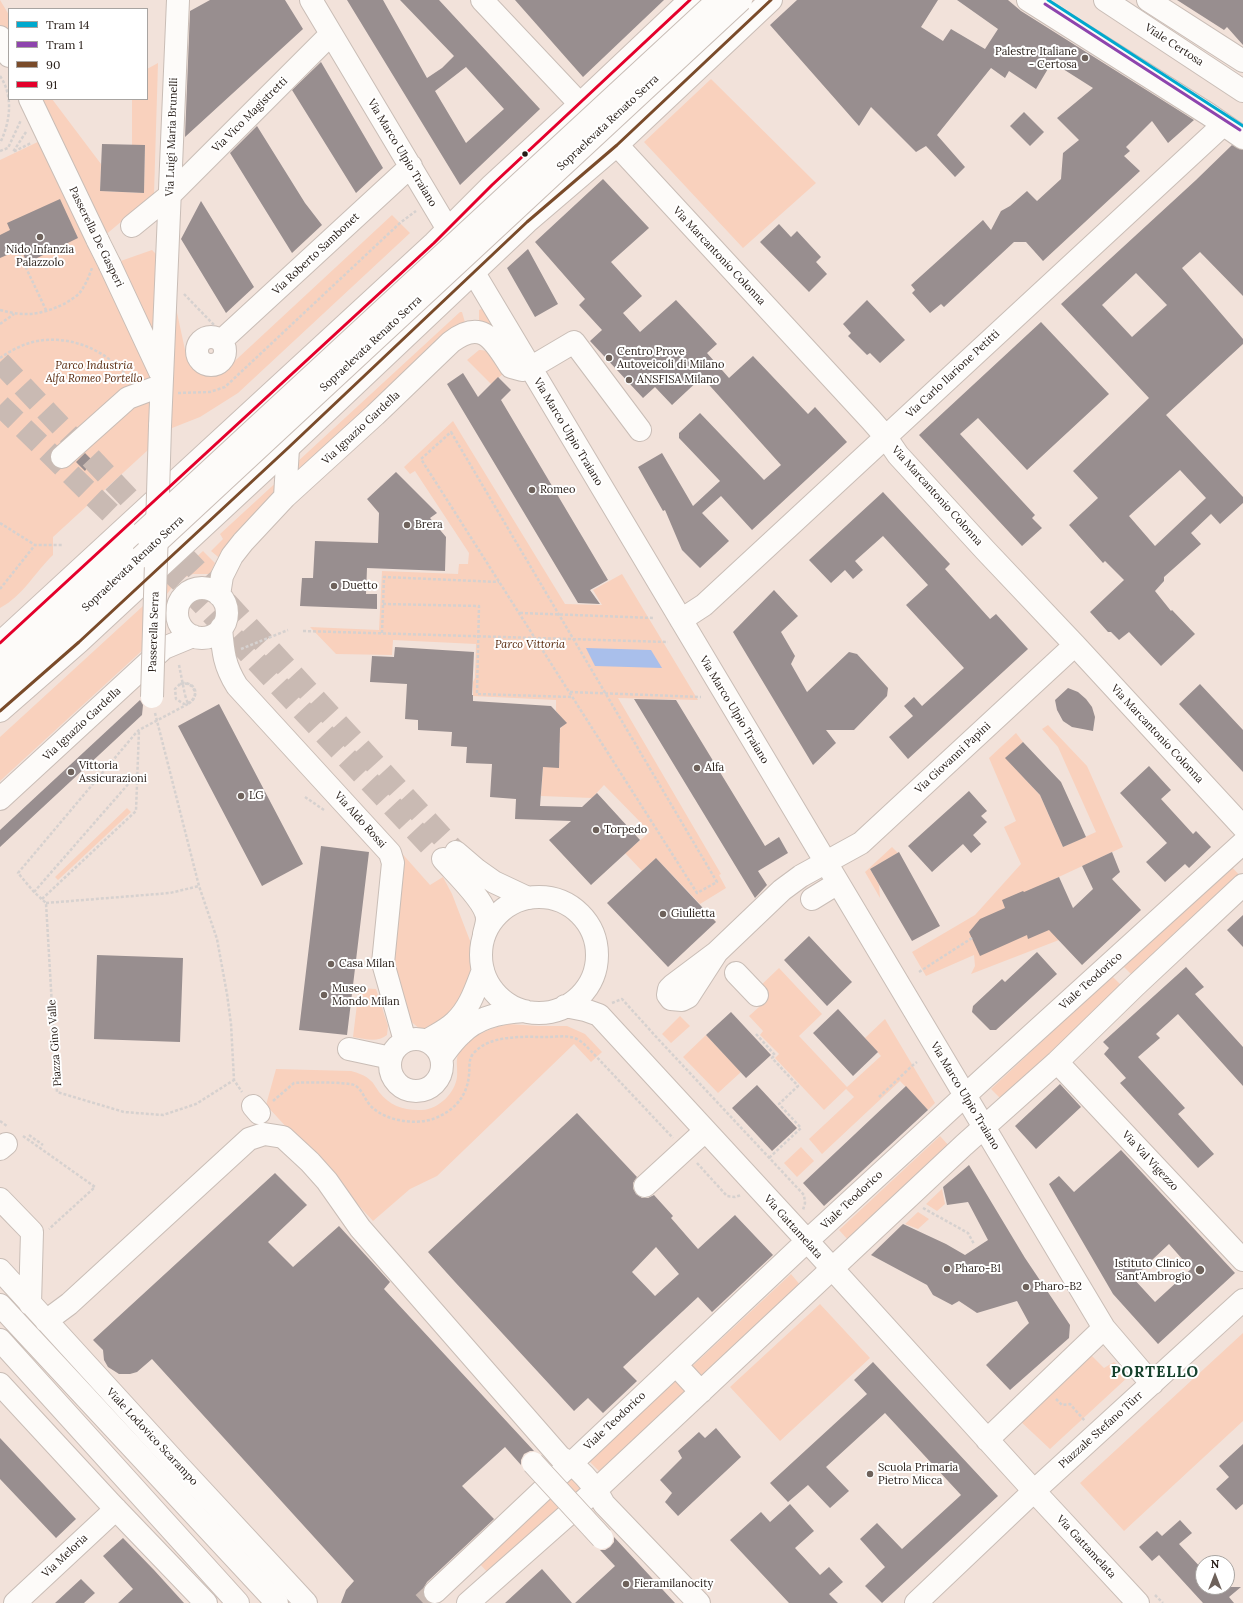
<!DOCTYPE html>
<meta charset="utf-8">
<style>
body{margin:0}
#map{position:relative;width:1243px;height:1603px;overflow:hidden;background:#f2e2da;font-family:Lora,serif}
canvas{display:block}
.legend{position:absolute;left:8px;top:8px;width:140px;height:92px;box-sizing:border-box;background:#fff;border:1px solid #a8a4a1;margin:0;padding:5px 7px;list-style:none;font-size:12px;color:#251b15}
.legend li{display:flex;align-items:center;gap:8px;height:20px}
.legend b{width:20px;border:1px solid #a8a4a1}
.north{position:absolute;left:1195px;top:1555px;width:40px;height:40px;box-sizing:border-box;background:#fff;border:1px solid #a8a4a1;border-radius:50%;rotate:0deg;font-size:11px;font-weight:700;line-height:16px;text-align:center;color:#251b15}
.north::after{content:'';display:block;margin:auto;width:14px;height:18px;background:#6d615a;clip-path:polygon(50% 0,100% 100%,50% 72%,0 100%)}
</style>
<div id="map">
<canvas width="1243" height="1603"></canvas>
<ul class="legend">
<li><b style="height:5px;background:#00a9ce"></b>Tram 14</li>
<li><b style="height:5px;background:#8e44ad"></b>Tram 1</li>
<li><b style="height:5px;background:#7a4b2a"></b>90</li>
<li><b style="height:5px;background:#e4002b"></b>91</li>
</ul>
<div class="north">N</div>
</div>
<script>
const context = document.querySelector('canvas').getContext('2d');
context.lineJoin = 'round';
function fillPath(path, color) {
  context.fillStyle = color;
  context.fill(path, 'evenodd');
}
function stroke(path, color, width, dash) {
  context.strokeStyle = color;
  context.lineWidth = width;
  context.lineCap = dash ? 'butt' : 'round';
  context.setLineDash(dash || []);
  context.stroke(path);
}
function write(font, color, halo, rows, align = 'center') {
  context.font = font + ' Lora,serif';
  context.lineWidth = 4;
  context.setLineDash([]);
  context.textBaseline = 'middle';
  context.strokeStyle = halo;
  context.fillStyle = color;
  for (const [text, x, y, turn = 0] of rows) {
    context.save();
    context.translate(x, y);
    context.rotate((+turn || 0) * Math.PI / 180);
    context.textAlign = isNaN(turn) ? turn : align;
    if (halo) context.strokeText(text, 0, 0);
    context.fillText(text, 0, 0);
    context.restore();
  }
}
fillPath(new Path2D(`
 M0,0L9,15V47L0,28Z
 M158,63L154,194L103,237L34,99H52L101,164L100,191L144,193L145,145H132V99H147V69Z
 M711,79L816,183L743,248L644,142Z
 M44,139L115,263L152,250L164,262L171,285L187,359C196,375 208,379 224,371L392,215L410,233L238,393L200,417L172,428L53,537V555C35,572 23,596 0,608V160Z
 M486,307L516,361L479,326V310Z
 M460,312H462L466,326L295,478V464Z
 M479,350C493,349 497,364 503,374L491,384L467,360Z
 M453,421L565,604L602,605L593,590L622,574L698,700L618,698L721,874L719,875L726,888L700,904L656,858L642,871L625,853L650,832L604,785L592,798L541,796L543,767H559L560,743L545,742L566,723L556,711V700L473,696V682L475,678L476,644L393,640L392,655L336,654L310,627L379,630L382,571L458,574L459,564H468L469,553L415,471L410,474L404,467Z
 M281,478V490L223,561L211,551L223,539L220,534Z
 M203,551L215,563L210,574H193L183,578L173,586L164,598L158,636L0,781V737Z
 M1048,725L1087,766L1123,847L1033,889L1059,940L971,974L975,966L974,955L926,976L912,952L975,915L1021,864L1004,827L1016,821L989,758L1016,733L1023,742L1006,758L1040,795L1063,847L1096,832L1058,747L1042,729Z
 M127,808L131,812L58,880L55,877Z
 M390,840L430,885L443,877L452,894L472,946L470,976L461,1002L434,1028L420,1029L409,1020L389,953Z
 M892,847L898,853L870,869L879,885L880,898L865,872Z
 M1231,866L1242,878L1134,977L1123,966Z
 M779,968L822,1014L799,1036L847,1087L881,1056L865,1038L885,1019L935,1103L928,1110L900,1081L822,1154L809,1139L854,1097L846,1089L824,1110L775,1058L779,1054L760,1035L763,1031L749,1016L768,999L758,988Z
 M1112,976L1123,987L1002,1100L991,1089Z
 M359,988L376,989L388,1026L387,1035C377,1043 366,1039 353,1037Z
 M680,1016L690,1026L671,1043L662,1034Z
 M508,1024L538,1026H567L585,1034L602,1052L591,1062L574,1044L437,1176L410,1189L373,1221L266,1105L276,1069L351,1071C358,1073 365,1075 370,1080C374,1083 376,1088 379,1092C390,1106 405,1111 422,1110C439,1109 455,1093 457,1077C458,1069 455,1059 459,1052C469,1036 491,1028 508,1024Z
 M706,1035L741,1072L718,1093L683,1057Z
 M940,1136L950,1147L849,1241L839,1230Z
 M801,1147L814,1161L797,1177L784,1163Z
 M942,1189L945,1204L937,1211L926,1204Z
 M918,1212L929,1219L918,1229L905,1224Z
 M791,1274L801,1286L697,1382L687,1371Z
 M820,1304L870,1358L780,1441L730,1387Z
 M1243,1333V1421L1124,1531L1080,1483Z
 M1090,1354L1104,1368L1114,1362L1129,1376L1050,1449L1019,1420Z
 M680,1377L691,1388L600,1472L589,1461Z
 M579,1470L590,1482L490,1575L479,1563Z`), '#f9d1bd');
fillPath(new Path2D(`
 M586,648L651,650L662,668L595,666Z`), '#a9bfeb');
fillPath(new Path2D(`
 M210,0H285L303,29L185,137L190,11Z
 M347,0H383L427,78L442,68L454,56L400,0H439L540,109L460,185ZM466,67L504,109L466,143L435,91Z
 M515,0H664L583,77Z
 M797,0H938L921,27L943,41L951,29L985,49L998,29L957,0H1008L1021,11L1194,120L1168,143L1152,121L1126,147L1130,151L1124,156L1140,171L1043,261L1026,242H1014L944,307L941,304L930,313L912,293L915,290L911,285L983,220L991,230L1001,211L1010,206L1027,191L1037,201L1061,179L1063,153L1079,140L1057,118L1093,88L1052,62L1036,89L1009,71L1005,78L991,68L937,135L965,167L955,177L926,146L916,152L871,107L859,126L770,25Z
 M1177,0H1243V45L1227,27L1224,30Z
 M321,62L383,168L356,193L292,90Z
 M1024,112L1044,132L1030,146L1010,126Z
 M257,126L305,203L322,225L292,253L230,153Z
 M102,144L145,145L144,193L100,191Z
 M1232,145L1243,150V296L1200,252L1182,268L1243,339V344L1166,415L1243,497V503L1220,524L1211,514L1191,533L1201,544L1164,577V581L1155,591L1171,611L1172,610L1195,634L1161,666L1129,632L1119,640L1111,632H1108L1090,612L1124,580L1105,561L1103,563L1069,525L1098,498L1073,471L1149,398L1061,304L1196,180ZM1136,273L1167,305L1132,337L1102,305ZM1180,470L1206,498L1155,546L1129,516Z
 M603,179L649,228L611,262L642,296L623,313L640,332L676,300L717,344L707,353L729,378L753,356L808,414L815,407L847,442L752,530L721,496L702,513L729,541L700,568L682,550L665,510L663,511L638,467L662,453L693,506L720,481L679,438V433L700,413L764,480L781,465L702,377L672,405L655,387L643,398L590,341L602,330L579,305L585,299L535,242Z
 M60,199L78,238L27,263L21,249L0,258V235L10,230L7,223Z
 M201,201L254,287L226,313L181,239Z
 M779,224L791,237L797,231L821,257L816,262L827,274L809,292L760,242Z
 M528,249L558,304L535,317L507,268Z
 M867,300L905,340L880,363L870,353L867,355L848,336L851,333L843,324Z
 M1041,322L1109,394L1027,470L978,418L960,434L1035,515L1032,518L1042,528L1022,546L919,435Z
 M463,373L478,397L498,377L511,390L501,400L608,580L590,590L600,604L578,603L447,384Z
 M85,453L92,460L85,471L76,462Z
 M396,472L437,513L430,518L446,537L445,571L367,568L366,594H377V609L300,606L302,578H313L315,541L378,543L379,513L367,499Z
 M883,492L950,564L945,569L990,619L996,614L1028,649L908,759L889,737L913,716L904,706L914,697L922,706L964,668L906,605L928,585L883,536L855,561L863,570L853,579L845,570L831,583L809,560Z
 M774,590L798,616L781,632L795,656L791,664L807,692L849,652L857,654L888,688L887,696L854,730H826L836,743L813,765L733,632Z
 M395,647L474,652L472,695H473V701L551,706L567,723L560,728L559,768L543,767L540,806L582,807L597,793L640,840L591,885L549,840L571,821L515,819L516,799L490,797L492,764L466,763L467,747L451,746L452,732L418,730V720L405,719L407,684L370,682L372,656L394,657Z
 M1200,684L1243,730V772L1179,704Z
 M1068,688L1078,692L1086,699L1092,707L1095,717L1093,731L1072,727L1063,721L1057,710L1055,700Z
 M634,699L676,700L765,846L779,837L788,853L758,871L767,885L755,898Z
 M140,700L143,705L142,715L0,847V830Z
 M219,704L303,864L262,886L178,726Z
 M1023,742L1061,782L1086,837L1063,847L1040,795L1005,758Z
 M1149,766L1171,790L1161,799L1193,834L1196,831L1211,847L1189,868L1185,864L1165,882L1146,862L1167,843L1120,793Z
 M969,791L987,811L981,816L987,822L973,835L981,844L971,853L963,844L932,872L908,846Z
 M321,846L369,852L347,1035L299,1030Z
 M899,852L940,926L912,941L870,869Z
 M1112,852L1120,872L1112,879L1141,910L1082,965L1049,930L1028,939L1027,935L980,956L969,932L980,919L1005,908L1002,900L1023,891L1024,892L1059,877L1073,908L1093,889L1082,866Z
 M656,858L716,922L668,967L607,903Z
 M1243,915V947L1227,930Z
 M809,936L852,982L827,1006L784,960Z
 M1037,952L1057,974L996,1030H990L972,1012L973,1006L1002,979L1005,982Z
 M97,955L183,958L180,1042L94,1039Z
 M1186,967L1204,987L1195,994L1243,1047V1086L1178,1014L1156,1034L1160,1038L1138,1057L1185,1108L1178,1114L1214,1154L1198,1168L1120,1083L1126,1078L1104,1054L1109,1048L1103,1042Z
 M838,1009L878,1052L853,1076L813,1033Z
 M731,1012L771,1055L746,1078L706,1035Z
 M1060,1084L1081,1107L1036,1149L1015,1126Z
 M757,1085L797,1128L772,1151L732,1108Z
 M906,1086L928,1110L824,1206L803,1183Z
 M577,1113L637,1177L633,1183V1188L636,1194L642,1198H648L654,1195L673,1216L671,1218L698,1249L735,1215L773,1255L712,1312L698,1297L623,1367L637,1381L603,1413L588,1398L574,1411L455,1282L428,1252ZM656,1247L679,1274L655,1296L632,1272Z
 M1121,1150L1235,1273L1158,1344L1113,1294L1049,1184L1059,1176L1074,1192ZM1169,1244L1191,1269L1155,1302L1133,1278Z
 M969,1165L1025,1258L1070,1325L1069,1338L1010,1390L986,1365L1029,1323L1017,1301L977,1313L959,1301L952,1305L933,1295L927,1285L871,1255L903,1224L946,1244L965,1255L988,1240L968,1202L947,1205L943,1187Z
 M275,1173L307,1205L268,1242L293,1267L339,1226L390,1282L384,1289L534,1451H530L524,1454L521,1460V1465L505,1447L462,1486L494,1519L427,1582L423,1589V1594L426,1600L430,1603H341L346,1590L354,1581L152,1359L137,1372L130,1374H119L108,1367L104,1360L103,1350L93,1340Z
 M873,1362L998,1496L882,1603L865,1586L885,1567L860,1539L877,1523L902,1549L961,1495L885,1413L826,1467L849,1491L830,1508L808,1485L788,1502L770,1483L867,1394L854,1380Z
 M716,1428L741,1457L678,1516L665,1502L672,1493L660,1480L682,1458L678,1451L699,1432L705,1438Z
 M0,1438L76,1519L56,1538L0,1479Z
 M1243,1444V1504L1236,1510L1216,1489L1229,1477L1219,1466Z
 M790,1504L814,1531L795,1548L820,1575L829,1567L843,1582L829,1594L838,1603H789L730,1540L761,1512L770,1522Z
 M1180,1520L1192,1533L1179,1544L1203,1570V1587H1241L1229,1597L1234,1603H1203L1159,1555L1152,1561L1139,1547L1157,1531L1162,1536Z
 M614,1537L675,1603H575L615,1566L600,1550H605L610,1547L614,1542Z
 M123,1538L154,1570L184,1603H118L133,1589L103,1556Z
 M542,1569L572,1603H505Z
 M81,1579L95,1593L84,1603H55Z`), '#988e8f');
stroke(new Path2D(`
 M423,1603L435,1592`), '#c9bab3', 22, [22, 11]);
stroke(new Path2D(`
 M0,362L195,568L456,852
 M0,405L189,590L429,845`), '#c9bab3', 22, [22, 11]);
const minor = new Path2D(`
 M311,0L1104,1328L1152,1384
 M482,0L580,104
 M1028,0L1208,114L1243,138
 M1148,0L1243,61
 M0,37L9,56
 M30,99L98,241
 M617,145L871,420L885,436L898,455L985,550L1075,645L1243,827
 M132,226L170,195L330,35
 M110,265L160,372
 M197 351a14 14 0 1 1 28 0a14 14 0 1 1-28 0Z
 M221,341L411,166
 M160,426L178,0
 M62,457L128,398L152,389L161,388
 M285,497L288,448
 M177 613a25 25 0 1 1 50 0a25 25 0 1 1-50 0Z
 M219,595L222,576L232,556L243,542L285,497L375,415L451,342C484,317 495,343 511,367L522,370L530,368L574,342L640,430
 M681,620L704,605L1223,125
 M221,628C223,652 224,665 237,686L390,853L393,863L383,963L405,1041
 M0,799L164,648L193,636
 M481 955a58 58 0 1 1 116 0a58 58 0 1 1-116 0Z
 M812,899L838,883
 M717,952L688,997L682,1000L671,999L668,995L669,989L673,985L717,952L782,890L801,876L861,843L1075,645
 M736,973L757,995
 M565,1006L585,1010L599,1015L800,1233L1034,1491L1138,1603
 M390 1065a26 26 0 1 1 52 0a26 26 0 1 1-52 0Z
 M426,1041C436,1035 447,1030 455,1022C470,1008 476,988 483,970
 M349,1049L391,1058
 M441,1058C447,1050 453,1041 461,1034C477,1017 503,1012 525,1011
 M1057,1062L1243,1260
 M253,1106L259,1113
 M0,1149L6,1144
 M645,1186L705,1131
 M0,1199L32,1232L30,1304
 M0,1270L178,1465L306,1603
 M46,1321L69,1304L249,1139L264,1134L283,1137L310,1162L327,1181L360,1228L560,1457C579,1467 594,1485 604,1504L699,1603
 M676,1365L701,1392
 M0,1384L110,1503L206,1603
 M987,1440L1104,1328
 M435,1592L807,1241L983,1079L1243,843
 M15,1603L116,1509
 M468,1603L597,1489L964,1145L1057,1062L1135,986L1243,885
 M916,1603L1034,1491L1243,1300`);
const major = new Path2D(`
 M1105,0L1243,91
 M0,643L434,243L492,185L580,104L690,0
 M0,711L79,642L288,448L527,222L617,145L771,0
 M0,1305L277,1603
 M0,1340L238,1603`);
const highway = new Path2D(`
 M0,665L142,533
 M0,687L141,557
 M456,852L477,870L494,882L528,898
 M443,859C454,872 487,902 487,919C487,924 485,929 484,934`);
stroke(minor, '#c9bdb6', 24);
stroke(major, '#c9bdb6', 24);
stroke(highway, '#c9bdb6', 24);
stroke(new Path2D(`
 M0,76C14,96 10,123 0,143
 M26,132L13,152L31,143
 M0,151L8,148L21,120
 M17,249L47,312
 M184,294L214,325
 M0,310C26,317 40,315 64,304C69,301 78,296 81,291C86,284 89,276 92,268
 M0,324L14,314
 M0,358C6,354 12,350 19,347C57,329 105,346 129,379
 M178,393L210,392L225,387L400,223L416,211
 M451,432L717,882L697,893L421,459Z
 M0,523L35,545H63
 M0,589L35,545
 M383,604L479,606L477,694L572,697
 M520,613L654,618
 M303,631L668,642
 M382,633L384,577L499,582
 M241,649L288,630
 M179,665L185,695
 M180,684L175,689L176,699L184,704C200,701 199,682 182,683
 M570,692L701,697
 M188,704L139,730L135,734L18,873L34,892L46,903L57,1092L124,1112L163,1115L196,1104L234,1080
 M155,713L199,886L217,939L227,994L231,1024L234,1080L242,1092
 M305,797L324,810
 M34,892L137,774
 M42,899L136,811L139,730
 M46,903L170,893L199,886
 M919,972L972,938
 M612,1003L622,999L659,1040L804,1195L805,1203L803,1210
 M756,1034L775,1055L772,1058L798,1086L779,1104L801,1128L769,1158
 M879,1097L913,1065L917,1062
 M273,1101L294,1083C302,1082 348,1082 354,1085C363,1089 365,1102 373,1108C387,1121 415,1125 433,1119C454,1111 467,1097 469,1075C470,1068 468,1060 473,1054C489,1034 524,1037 547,1037C556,1037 566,1035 574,1038C581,1040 586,1046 591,1051L673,1138
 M0,1121L7,1126
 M29,1135L43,1145
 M23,1136L95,1187L49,1229
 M697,1163L727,1196L735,1197L741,1195
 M923,1208L968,1233L974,1244
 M1056,1399L1062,1405L1070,1404L1085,1421
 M1155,1595L1163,1603`), '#d6d1cf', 2.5, [3, 2]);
stroke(minor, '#fdfbf9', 22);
stroke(major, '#fdfbf9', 22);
stroke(highway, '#fdfbf9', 22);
const minorBridge = new Path2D(`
 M98,241L110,265
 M152,697L160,426
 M533,1463L602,1538`);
const highwayBridge = new Path2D(`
 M142,533L718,0
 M141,557L741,0`);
stroke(minorBridge, '#c9bdb6', 24, []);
stroke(highwayBridge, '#c9bdb6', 24, []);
stroke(new Path2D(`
 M180,684C194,680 201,697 188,704L185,695`), '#d6d1cf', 2.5, [3, 2]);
stroke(minorBridge, '#fdfbf9', 22);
stroke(highwayBridge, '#fdfbf9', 22);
stroke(new Path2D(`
 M0,711L79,642L288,448L527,222L617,145L771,0`), '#7a4b2a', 3);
stroke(new Path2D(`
 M0,643L434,243L492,185L690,0`), '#e4002b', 3);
stroke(new Path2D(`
 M1048,0L1243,126`), '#00a9ce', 3);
stroke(new Path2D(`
 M1045,4L1240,130`), '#8e44ad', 3);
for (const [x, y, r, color] of [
 [1085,58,4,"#6d615a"],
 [525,154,3.5,"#251b15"],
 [40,237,4,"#6d615a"],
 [609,358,4,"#6d615a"],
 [629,380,4,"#6d615a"],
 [532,490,4,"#6d615a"],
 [407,525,4,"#6d615a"],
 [334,586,4,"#6d615a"],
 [697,768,4,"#6d615a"],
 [71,772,4,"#6d615a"],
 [241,796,4,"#6d615a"],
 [596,830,4,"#6d615a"],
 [663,914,4,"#6d615a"],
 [331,964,4,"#6d615a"],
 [324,995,4,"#6d615a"],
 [947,1269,4,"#6d615a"],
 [1200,1270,5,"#6d615a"],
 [1026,1287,4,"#6d615a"],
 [870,1474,4,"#6d615a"],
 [626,1584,4,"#6d615a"]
]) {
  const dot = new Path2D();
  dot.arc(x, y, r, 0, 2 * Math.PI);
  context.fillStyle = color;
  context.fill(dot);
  stroke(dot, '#fff', 1.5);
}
write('11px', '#251b15', '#fff', [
 ["Viale Certosa",1174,45,33],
 ["Via Vico Magistretti",250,115,-45],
 ["Sopraelevata Renato Serra",608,123,-43],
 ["Via Luigi Maria Brunelli",172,137,-88],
 ["Via Marco Ulpio Traiano",402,153,59],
 ["Passerella De Gasperi",96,237,64],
 ["Via Roberto Sambonet",316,254,-43],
 ["Via Marcantonio Colonna",719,256,47],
 ["Sopraelevata Renato Serra",371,344,-43],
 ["Via Carlo Ilarione Petitti",953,374,-43],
 ["Via Ignazio Gardella",361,428,-43],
 ["Via Marco Ulpio Traiano",568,432,59],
 ["Via Marcantonio Colonna",937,496,48],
 ["Sopraelevata Renato Serra",133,564,-43],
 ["Passerella Serra",154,632,-88],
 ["Via Marco Ulpio Traiano",734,710,59],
 ["Via Ignazio Gardella",82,724,-43],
 ["Via Marcantonio Colonna",1157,734,47],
 ["Via Giovanni Papini",953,758,-43],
 ["Via Aldo Rossi",360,820,48],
 ["Viale Teodorico",1091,981,-42],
 ["Piazza Gino Valle",55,1043,-94],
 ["Via Marco Ulpio Traiano",965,1096,59],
 ["Via Val Vigezzo",1150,1161,47],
 ["Viale Teodorico",852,1200,-43],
 ["Via Gattamelata",793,1227,48],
 ["Viale Teodorico",615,1421,-43],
 ["Piazzale Stefano Türr",1101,1430,-42],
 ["Viale Lodovico Scarampo",152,1437,47],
 ["Via Gattamelata",1086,1547,47],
 ["Via Meloria",65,1556,-43]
]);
write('11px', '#251b15', '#fff', [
 ["Palestre Italiane",1077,52,"right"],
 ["- Certosa",1077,65,"right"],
 ["Nido Infanzia",40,250,"center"],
 ["Palazzolo",40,263,"center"],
 ["Centro Prove",617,352],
 ["Autoveicoli di Milano",617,365],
 ["ANSFISA Milano",637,380],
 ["Romeo",540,490],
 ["Brera",415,525],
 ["Duetto",342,586],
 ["Vittoria",79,766],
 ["Assicurazioni",79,779],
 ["Alfa",705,768],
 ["LG",249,796],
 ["Torpedo",604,830],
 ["Giulietta",671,914],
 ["Casa Milan",339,964],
 ["Museo",332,989],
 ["Mondo Milan",332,1002],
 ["Istituto Clinico",1191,1264,"right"],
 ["Sant'Ambrogio",1191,1277,"right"],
 ["Pharo-B1",955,1269],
 ["Pharo-B2",1034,1287],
 ["Scuola Primaria",878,1468],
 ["Pietro Micca",878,1481],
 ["Fieramilanocity",634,1584]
], 'left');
write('italic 11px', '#57270b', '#fff', [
 ["Parco Industria",94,366],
 ["Alfa Romeo Portello",94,379],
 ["Parco Vittoria",530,645]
]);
context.letterSpacing = '1px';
write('bold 15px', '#16412c', '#fff', [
 ["PORTELLO",1155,1373]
]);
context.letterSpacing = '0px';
</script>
